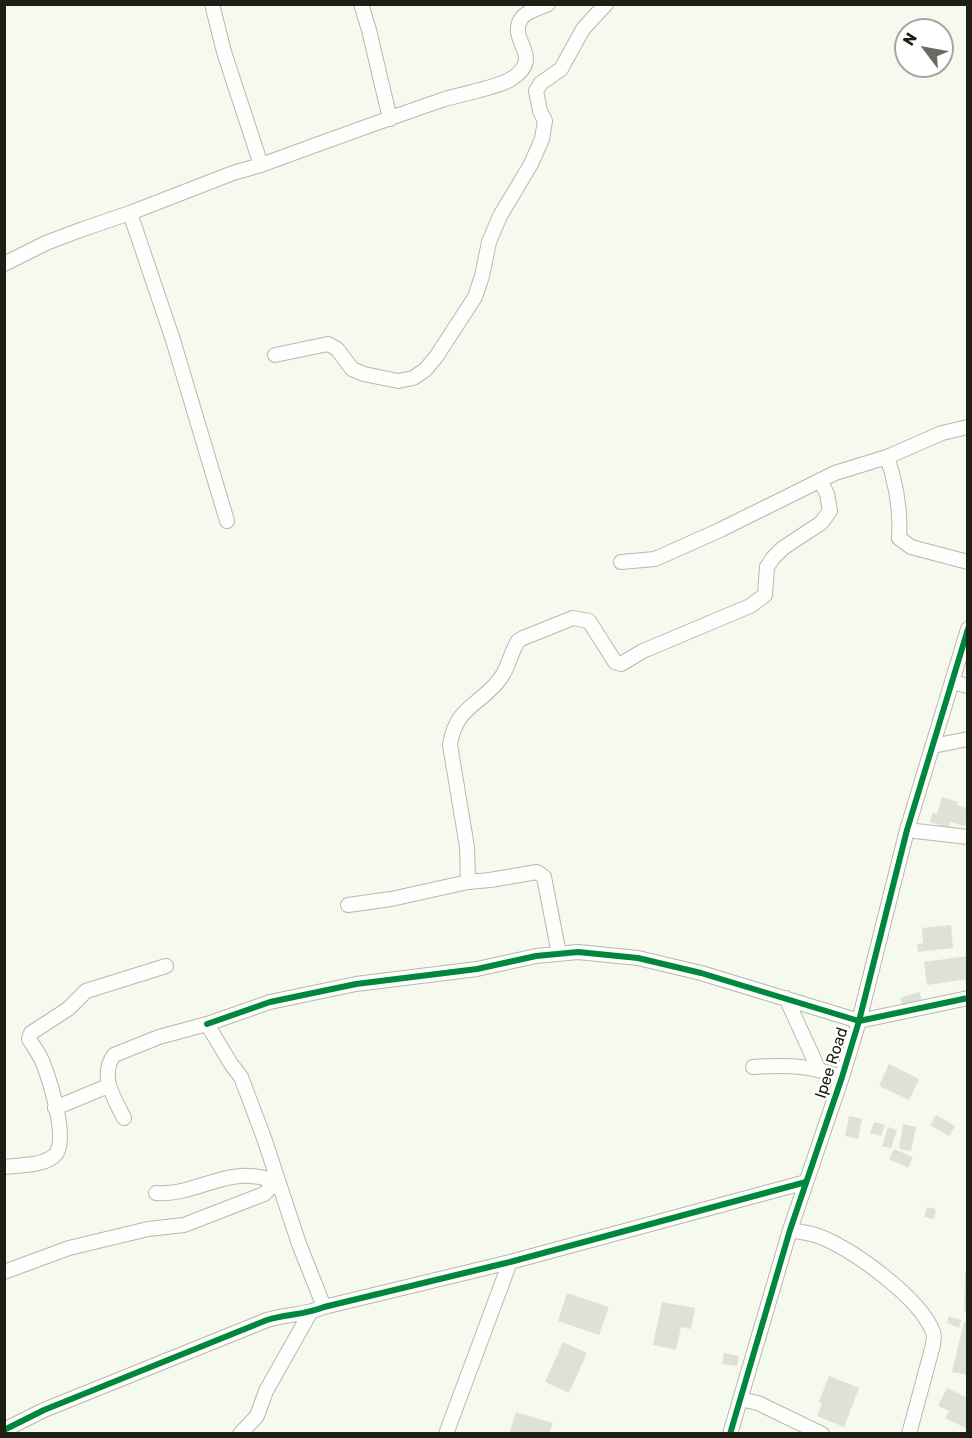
<!DOCTYPE html>
<style>
body{margin:0}
#map{position:relative;width:972px;height:1438px;overflow:hidden;background:#f6f9ed;font-family:Rubik,sans-serif}
canvas{display:block}
.frame{position:absolute;inset:0;border:6px solid #1d1f14;pointer-events:none}
.north{position:absolute;left:894px;top:18px;width:60px;height:60px;box-sizing:border-box;background:#fff;border:2px solid #a5a5a1;border-radius:50%;rotate:302deg;font-size:16px;font-weight:700;line-height:24px;text-align:center;color:#1d1f14}
.north::after{content:'';display:block;margin:auto;width:21px;height:27px;background:#696b60;clip-path:polygon(50% 0,100% 100%,50% 72%,0 100%)}
</style>
<div id="map">
<canvas width="972" height="1438"></canvas>
<div class="frame"></div>
<div class="north">N</div>
</div>
<script>
const context = document.querySelector('canvas').getContext('2d');
context.lineJoin = 'round';
function fillPath(path, color) {
  context.fillStyle = color;
  context.fill(path, 'evenodd');
}
function stroke(path, color, width, dash) {
  context.strokeStyle = color;
  context.lineWidth = width;
  context.lineCap = dash ? 'butt' : 'round';
  context.setLineDash(dash || []);
  context.stroke(path);
}
function write(font, color, halo, rows, align = 'center') {
  context.font = font + ' Rubik,sans-serif';
  context.lineWidth = 5;
  context.setLineDash([]);
  context.textBaseline = 'middle';
  context.strokeStyle = halo;
  context.fillStyle = color;
  for (const [text, x, y, turn = 0] of rows) {
    context.save();
    context.translate(x, y);
    context.rotate((+turn || 0) * Math.PI / 180);
    context.textAlign = isNaN(turn) ? turn : align;
    if (halo) context.strokeText(text, 0, 0);
    context.fillText(text, 0, 0);
    context.restore();
  }
}
fillPath(new Path2D(`
 M942,797L958,802L957,805L968,808L965,826L950,822L948,828L930,822L933,812L937,814Z
 M951,925L953,948L918,952L917,944L923,943L922,928Z
 M968,956V979L927,985L924,962Z
 M919,992L922,1000L903,1007L900,998Z
 M889,1064L919,1079L909,1100L879,1086Z
 M936,1115L955,1126L949,1136L930,1125Z
 M849,1116L862,1119L858,1139L845,1136Z
 M874,1122L885,1125L881,1136L870,1133Z
 M903,1124L916,1127L911,1151L899,1149Z
 M888,1127L897,1130L891,1148L882,1146Z
 M894,1149L913,1157L908,1168L889,1159Z
 M927,1207L936,1209L934,1219L924,1217Z
 M965,1272H968V1311H964Z
 M567,1293L609,1307L599,1335L558,1321Z
 M662,1302L695,1308L691,1329L681,1327L676,1350L653,1345Z
 M949,1316L961,1320L959,1328L947,1323Z
 M964,1322L968,1323V1375L952,1372Z
 M563,1342L587,1353L569,1393L545,1382Z
 M724,1353L739,1356L737,1366L722,1364Z
 M829,1376L859,1388L844,1427L817,1416L822,1404L819,1402Z
 M947,1388L968,1398V1429L945,1418L949,1411L938,1406Z
 M516,1412L553,1423L549,1434H509Z`), '#dee1d6');
const minor = new Path2D(`
 M212,4L224,52L261,165
 M361,4L369,30L390,119
 M130,213L173,340L227,521
 M4,264L46,243L83,229L130,213L233,173L261,165C321,143 381,121 442,100C460,94 497,88 511,79C546,57 507,41 521,19C526,11 540,8 548,4
 M275,355L328,344L337,349L352,369L364,374L398,381L413,378L425,370L436,357L475,297L482,276L489,242L500,216L531,164L542,139L545,121L540,111L536,91L541,83L561,69L583,29L606,4
 M887,457C896,483 901,510 899,538L911,547L968,562
 M621,562L655,559L720,530L835,473L887,457L942,433L968,427
 M952,682L968,686
 M933,746L968,739
 M907,830L968,837
 M468,882L467,847L450,745C456,704 483,705 502,676C509,665 511,652 518,641L523,638L573,618L589,621L615,662L621,664L643,651L750,606L765,595L767,567L773,558L783,548L821,523L830,511L827,494L820,480
 M348,905L391,899L468,882L490,880L537,872L544,877L559,954
 M786,998L818,1068
 M207,1024L270,1002L356,984L477,969L536,956L578,952L638,958L701,973L859,1021L968,998
 M753,1067C788,1065 809,1065 842,1077
 M55,1108L108,1086
 M124,1118C114,1098 99,1076 114,1055L159,1037L207,1024L231,1064L241,1077L264,1138L299,1244L324,1307
 M4,1167C19,1165 42,1166 54,1156C70,1144 50,1081 43,1063C40,1055 34,1047 29,1039L31,1033L68,1009L86,991L166,966
 M790,1230C800,1232 812,1233 821,1237C855,1251 920,1298 933,1332C935,1336 933,1341 933,1345L909,1434
 M4,1272L69,1248L148,1229L184,1225L264,1194L272,1186L268,1179C226,1166 196,1196 156,1193
 M740,1399L758,1403L822,1434
 M4,1430L44,1410L267,1320C286,1314 305,1315 324,1307L510,1262L806,1182
 M240,1434L257,1416L266,1391L310,1313
 M446,1434L510,1262
 M730,1434L790,1230L842,1077L859,1021L907,830L968,629`);
stroke(minor, '#b6b9ae', 16);
stroke(minor, '#fefefc', 14);
stroke(new Path2D(`
 M207,1024L270,1002L356,984L477,969L536,956L578,952L638,958L701,973L859,1021L968,998
 M4,1430L44,1410L267,1320C286,1314 305,1315 324,1307L510,1262L806,1182
 M730,1434L790,1230L842,1077L859,1021L907,830L968,629`), '#00873e', 6);
write('16px', '#1d1f14', '#fff', [
 ["Ipee Road",832,1063,-72]
]);
</script>
